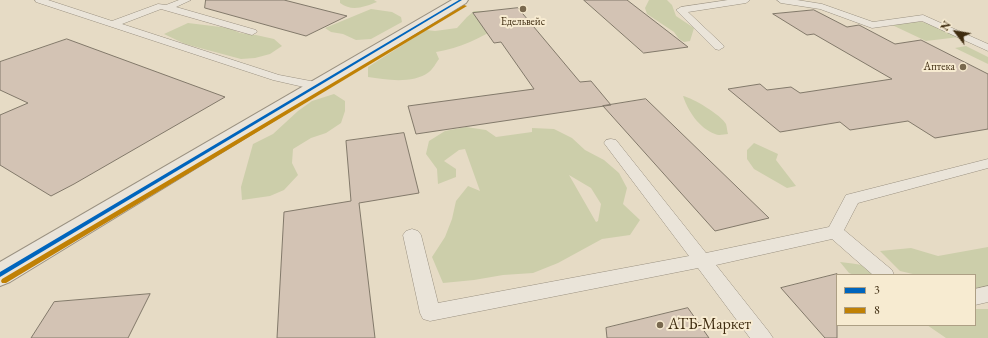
<!DOCTYPE html>
<meta charset="utf-8">
<style>
body{margin:0}
#map{position:relative;width:988px;height:338px;overflow:hidden;background:#e6dbc5;font-family:"EB Garamond",serif}
canvas{display:block}
.legend{position:absolute;left:836px;top:274px;width:140px;height:52px;box-sizing:border-box;background:#f7ebd1;border:1px solid #ad9f84;margin:0;padding:5px 7px;list-style:none;font-size:12px;color:#3f2c10}
.legend li{display:flex;align-items:center;gap:8px;height:20px}
.legend b{width:20px;border:1px solid #ad9f84}
.north{position:absolute;left:936px;top:12px;width:40px;height:40px;-webkit-text-stroke:3px #f7ebd1;paint-order:stroke;rotate:301deg;font-size:11px;font-weight:700;line-height:16px;text-align:center;color:#3f2c10}
.north::after{content:'';display:block;margin:auto;width:14px;height:18px;background:#3f2c10;clip-path:polygon(50% 0,100% 100%,50% 72%,0 100%)}
</style>
<div id="map">
<canvas width="988" height="338"></canvas>
<ul class="legend">
<li><b style="height:5px;background:#0065bd"></b>3</li>
<li><b style="height:5px;background:#c08105"></b>8</li>
</ul>
<div class="north">N</div>
</div>
<script>
const context = document.querySelector('canvas').getContext('2d');
context.lineJoin = 'round';
function fillPath(path, color) {
  context.fillStyle = color;
  context.fill(path, 'evenodd');
}
function stroke(path, color, width, dash) {
  context.strokeStyle = color;
  context.lineWidth = width;
  context.lineCap = dash ? 'butt' : 'round';
  context.setLineDash(dash || []);
  context.stroke(path);
}
function write(font, color, halo, rows, align = 'center') {
  context.font = font + ' "EB Garamond",serif';
  context.lineWidth = 4;
  context.setLineDash([]);
  context.textBaseline = 'middle';
  context.strokeStyle = halo;
  context.fillStyle = color;
  for (const [text, x, y, turn = 0] of rows) {
    context.save();
    context.translate(x, y);
    context.rotate((+turn || 0) * Math.PI / 180);
    context.textAlign = isNaN(turn) ? turn : align;
    if (halo) context.strokeText(text, 0, 0);
    context.fillText(text, 0, 0);
    context.restore();
  }
}
fillPath(new Path2D(`
 M340,0H374L377,2C364,7 352,12 340,3Z
 M649,0H667L672,5L676,16L694,28L690,41L684,42L679,39L674,32L647,14L645,8Z
 M371,9L392,12L401,17L402,22L371,39L356,40L343,34L331,32L325,28Z
 M474,11H493L501,25C481,38 460,48 436,52L439,59C436,63 433,69 429,72C413,84 387,80 368,77V67L426,30L435,31L457,28L467,17Z
 M913,21L929,23L959,37L926,41L890,24Z
 M188,23L229,28L240,33L256,35L274,39L282,46L270,54L255,58L241,59L185,44L164,34Z
 M966,46L988,57V64L955,48Z
 M334,94L345,101V111L341,123L326,133L311,138L293,149L292,163L298,175L284,190L270,196L242,200L241,187L253,144L273,134L298,111L312,101Z
 M683,96C693,98 721,115 726,124C727,127 727,131 728,134C724,134 719,136 715,134C699,128 688,111 683,96Z
 M466,127L486,130L496,137L532,132V128L554,129L572,138L585,150L604,160L619,173L627,188L623,204L640,220L630,235L602,239L558,263L533,273L503,275L474,280L443,283L432,257L445,237L452,219L456,201L468,186L480,191L465,149L459,150L444,161L456,169V177L438,184L437,169L426,154L429,141L445,131ZM569,175L591,188L601,204L598,221L596,222Z
 M754,143L778,154L776,160L796,186L787,188L754,169L747,159V150Z
 M988,247V287L975,288V275H917L900,271L880,251L911,248L938,256Z
 M840,262C856,264 875,266 888,275H854L849,273Z
 M975,309H988V338H946L927,325H975Z`), '#ccceaa');
const building = new Path2D(`
 M206,0H284L347,16L306,36L205,8Z
 M584,0H627L688,47L644,53Z
 M518,8L580,82L591,81L611,105L416,134L408,106L534,89L501,42L494,43L473,13Z
 M814,10L847,27L859,25L895,44L921,40L988,74V129L935,138L908,121L850,130L840,122L780,132L728,89L760,84L767,90L791,87L800,93L892,79L814,34L807,35L773,14Z
 M67,39L225,97L74,184L51,196L0,165V115L28,103L0,90V62Z
 M646,99L769,218L715,231L603,106Z
 M404,133L419,193L359,203L375,338H277L284,212L351,201L346,141Z
 M837,274V338H825L781,288Z
 M150,294L128,338H31L54,302Z
 M688,308L709,338H607L606,328Z`);
fillPath(building, '#d3c3b4');
stroke(building, '#82796a', 1);
const service = new Path2D(`
 M35,0H48L112,21L158,4L166,5L179,0H191L176,7L256,30L257,32L252,35L161,9L122,24L279,75L321,83L323,86L321,89L317,90L273,80L36,2Z
 M728,0H750L746,3L688,12L723,45L724,47L719,50L715,49L676,10L681,7Z
 M777,0H797L822,4L873,22L923,15L988,44V51L922,21L872,28L820,9L781,3Z
 M611,139L616,140L706,253L829,227L846,195L988,159V168L858,203L844,230L892,270L894,275H873L832,239L716,265L769,332L773,338H750L698,268L430,321L423,319L420,313L403,235L406,231L412,229L418,231L421,235L438,303L689,256L604,143L606,140Z
 M988,286V302L975,305V289Z`);
const minor = new Path2D(`
 M452,0H468L466,3L10,282L0,286V262Z`);
stroke(service, '#9a9181', 1);
stroke(minor, '#9a9181', 2);
fillPath(service, '#eae4d9');
fillPath(minor, '#eae4d9');
fillPath(new Path2D(`
 M459,0H462L0,277V272Z`), '#0065bd');
fillPath(new Path2D(`
 M464,5L467,6L6,283H2L1,281L2,279Z`), '#c08105');
for (const [x, y, r, color] of [
 [523,9,4,"#79694f"],
 [963,67,4,"#79694f"],
 [660,325,4,"#79694f"]
]) {
  const dot = new Path2D();
  dot.arc(x, y, r, 0, 2 * Math.PI);
  context.fillStyle = color;
  context.fill(dot);
  stroke(dot, '#f7ebd1', 1.5);
}
write('11px', '#3f2c10', '#f7ebd1', [
 ["Едельвейс",523,22],
 ["Аптека",955,67,"right"]
]);
write('16px', '#3f2c10', '#f7ebd1', [
 ["АТБ-Маркет",668,325]
], 'left');
</script>
